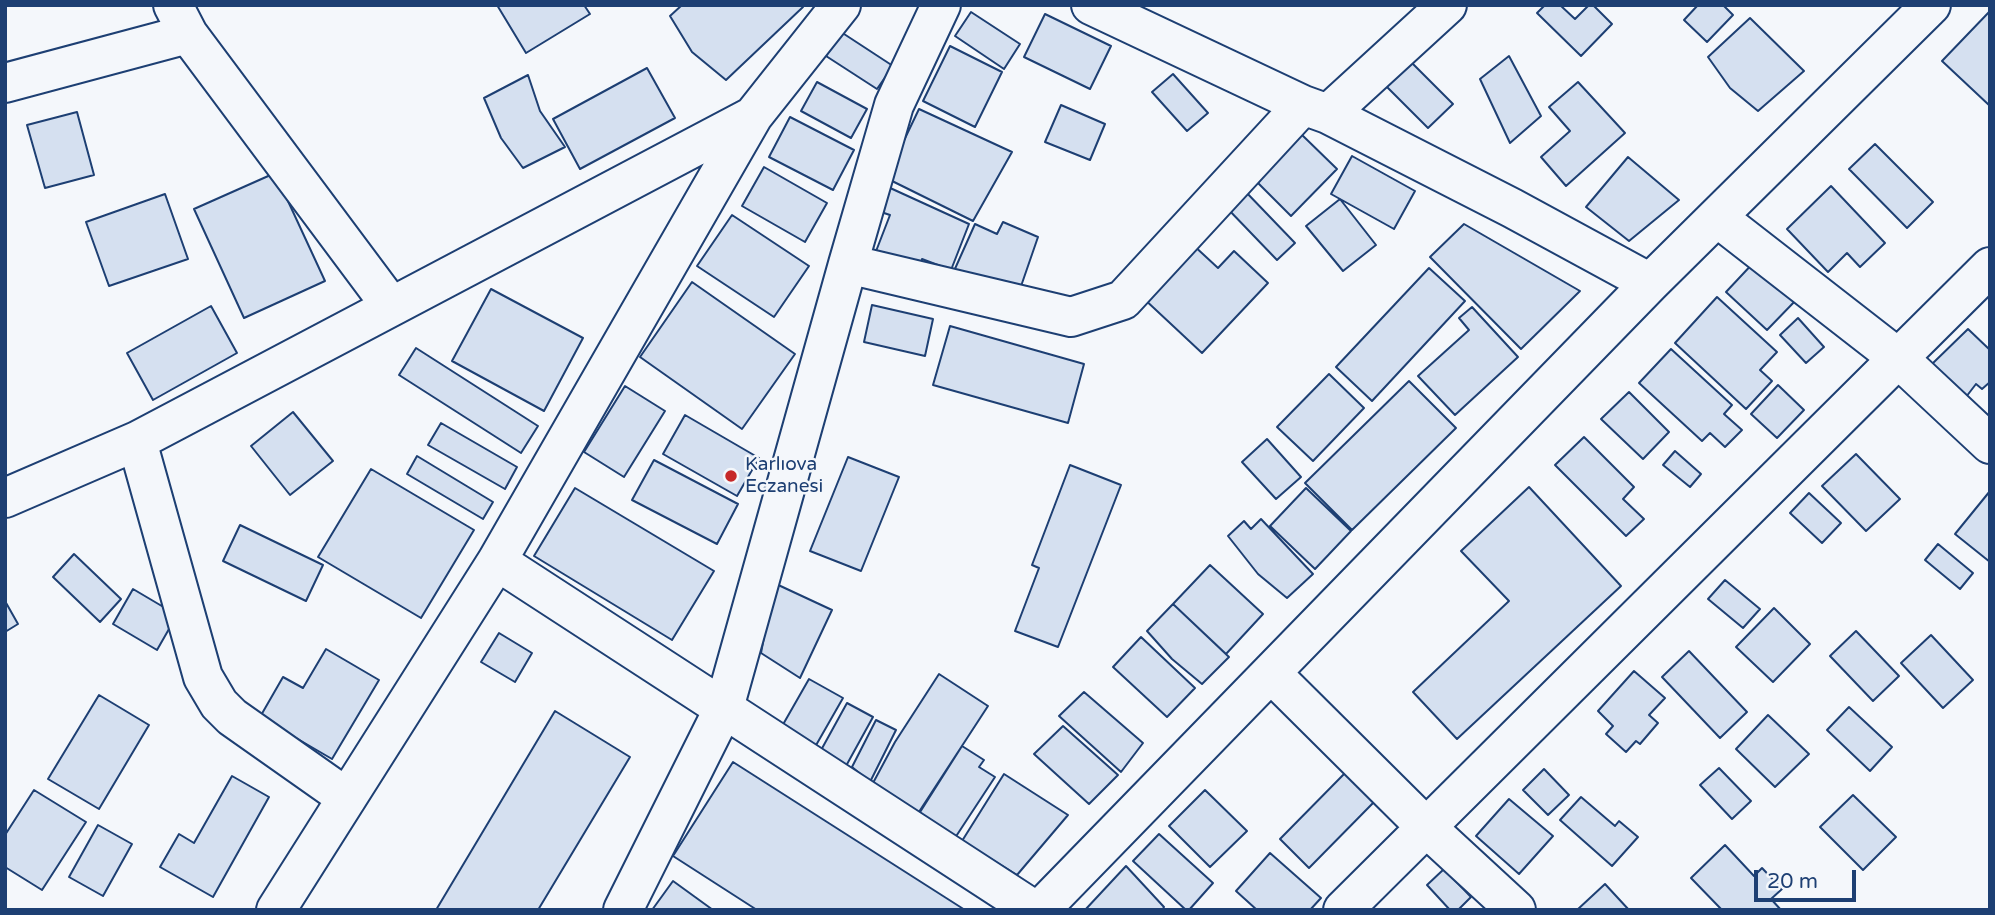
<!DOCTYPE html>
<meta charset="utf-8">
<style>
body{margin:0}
#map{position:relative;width:1995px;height:915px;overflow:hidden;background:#f4f7fb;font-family:"Varela Round",sans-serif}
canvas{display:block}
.frame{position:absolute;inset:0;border:7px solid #1d3f73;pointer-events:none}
.scale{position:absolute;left:1754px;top:870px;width:102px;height:32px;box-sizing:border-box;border:4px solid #1d3f73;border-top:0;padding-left:9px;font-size:21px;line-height:24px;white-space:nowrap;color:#1d3f73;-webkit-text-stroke:5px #f4f7fb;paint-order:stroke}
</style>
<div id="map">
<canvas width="1995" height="915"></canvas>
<div class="frame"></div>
<div class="scale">20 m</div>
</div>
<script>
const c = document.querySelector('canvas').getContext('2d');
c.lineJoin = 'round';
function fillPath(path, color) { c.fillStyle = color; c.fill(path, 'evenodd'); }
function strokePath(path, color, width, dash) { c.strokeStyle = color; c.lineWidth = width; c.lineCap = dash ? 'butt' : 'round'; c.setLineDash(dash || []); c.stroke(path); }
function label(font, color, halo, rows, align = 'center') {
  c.font = font + ' "Varela Round",sans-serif'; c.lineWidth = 5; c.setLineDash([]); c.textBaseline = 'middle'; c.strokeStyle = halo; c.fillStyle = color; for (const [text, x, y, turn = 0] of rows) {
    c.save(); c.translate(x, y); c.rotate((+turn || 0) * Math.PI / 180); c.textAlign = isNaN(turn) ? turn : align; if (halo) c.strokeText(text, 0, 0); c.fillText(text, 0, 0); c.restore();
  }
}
const building = new Path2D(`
 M497,5H584L590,14L526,53Z
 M682,5H802L803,7L726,80L692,52L670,16Z
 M1545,5H1560L1575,19L1589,5H1593L1612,24L1581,56L1537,13Z
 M1698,5H1723L1733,15L1707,42L1684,20Z
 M1990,11V106L1942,61Z
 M971,12L1020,44L1004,69L955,36Z
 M1045,14L1111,46L1090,89L1024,57Z
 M1750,18L1804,71L1758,111L1730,88L1708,57Z
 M841,32L893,66L877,89L826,56Z
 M950,46L1002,72L975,127L923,101Z
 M1509,56L1541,116L1510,143L1480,79Z
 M1411,62L1453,104L1428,128L1386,86Z
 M647,68L675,118L580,169L553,119Z
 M1173,74L1208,113L1187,131L1152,92Z
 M528,75L540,111L565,147L523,168L501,138L484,98Z
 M817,82L867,109L851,138L801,111Z
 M1578,82L1625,133L1566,186L1541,157L1570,131L1549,107Z
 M1061,105L1105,124L1090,160L1045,142Z
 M919,109L1012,152L973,221L886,178Z
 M77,112L94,175L45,188L27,125Z
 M790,117L854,150L833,190L769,157Z
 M1300,133L1337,169L1291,216L1255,180Z
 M1875,144L1933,202L1907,228L1849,169Z
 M1352,156L1415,191L1394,229L1331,194Z
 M1628,157L1679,200L1629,241L1586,207Z
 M764,167L827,203L805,242L742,206Z
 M275,173L325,281L244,318L194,209Z
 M1831,186L1885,243L1860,267L1847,253L1828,272L1787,229Z
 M888,187L969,224L951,270L922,259L919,272L873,259L890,215L881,212Z
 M1244,190L1295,243L1277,260L1226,207Z
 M165,194L188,259L109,286L86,222Z
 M1340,199L1376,245L1343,271L1306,226Z
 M732,215L809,266L774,317L697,266Z
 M1003,222L1038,237L1019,292L954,271L975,224L997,234Z
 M1464,224L1580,291L1521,349L1430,257Z
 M1191,243L1218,268L1234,251L1268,283L1202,353L1141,296Z
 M1756,260L1797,299L1767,330L1726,292Z
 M1429,268L1465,301L1372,401L1336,367Z
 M692,282L795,354L742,429L640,357Z
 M491,289L583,338L544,411L452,361Z
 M1717,297L1777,352L1760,370L1772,381L1746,409L1675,343Z
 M872,305L933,319L925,356L864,342Z
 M211,306L237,353L153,400L127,353Z
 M1472,307L1518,357L1455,415L1418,376L1469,330L1459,318Z
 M1798,318L1824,347L1806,363L1780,335Z
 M950,326L1084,364L1068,423L933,385Z
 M1968,329L1990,350V382L1982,389L1976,384L1966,397L1932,364Z
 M416,348L538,426L521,453L399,375Z
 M1671,349L1732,405L1724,414L1742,430L1725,447L1710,433L1702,441L1639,383Z
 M1329,374L1364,408L1313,461L1277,427Z
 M1409,381L1456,428L1352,530L1305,483Z
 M1778,385L1804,410L1777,438L1751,414Z
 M625,386L665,411L624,477L584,452Z
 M1629,392L1669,432L1643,459L1601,419Z
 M293,412L333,461L290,495L251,446Z
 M685,415L759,458L737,496L663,454Z
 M441,423L517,467L505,489L428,445Z
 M1584,437L1634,487L1623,499L1644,519L1626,536L1555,465Z
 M1267,439L1301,477L1276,499L1242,462Z
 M1675,451L1701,474L1690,487L1663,465Z
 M1856,454L1900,499L1866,531L1822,486Z
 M417,456L493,502L483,519L407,474Z
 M848,457L899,477L861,571L810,551Z
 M654,460L738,504L717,544L632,500Z
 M1070,465L1121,485L1058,647L1015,631L1039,568L1032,565Z
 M371,469L474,530L421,618L318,557Z
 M1529,487L1621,586L1457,739L1413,692L1509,601L1461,551Z
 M575,488L714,571L672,640L534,556Z
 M1306,488L1351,531L1315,569L1270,526Z
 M1990,491V562L1955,534Z
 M1809,493L1841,523L1822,543L1790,513Z
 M1261,519L1313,574L1287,598L1258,574L1228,536L1244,521L1251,529Z
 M240,525L323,565L306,601L223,561Z
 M1938,544L1973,573L1960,589L1925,560Z
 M74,554L121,599L100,622L53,577Z
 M1210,565L1263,614L1226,654L1173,604Z
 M1725,580L1760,609L1743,628L1708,599Z
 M774,583L832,610L800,678L761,653Z
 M133,589L177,615L157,650L113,624Z
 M5,601L18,624L5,632Z
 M1173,604L1229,657L1202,684L1172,659L1147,631Z
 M1774,608L1810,644L1773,682L1736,647Z
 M1856,631L1899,676L1873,701L1830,656Z
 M499,633L532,653L515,682L481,662Z
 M1931,635L1973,680L1943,708L1901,663Z
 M1141,637L1195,688L1167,717L1113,667Z
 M326,649L379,680L332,759L260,717L283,677L303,688Z
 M1689,651L1747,712L1720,738L1662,677Z
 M1634,671L1665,698L1649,715L1658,723L1640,744L1636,741L1626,752L1606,734L1613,726L1598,711Z
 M939,674L988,706L915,818L873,783L895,742Z
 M809,679L843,698L815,747L781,728Z
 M1084,692L1143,743L1121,772L1059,716Z
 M99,695L149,725L99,809L48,779Z
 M847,703L873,717L846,766L820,752Z
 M1849,707L1892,747L1870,771L1827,730Z
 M555,711L630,757L538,910H436Z
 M1768,715L1809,754L1775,787L1736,749Z
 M876,720L896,730L870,782L852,767Z
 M1063,726L1118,775L1089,804L1034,754Z
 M962,746L984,760L979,767L995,777L951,844L915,820Z
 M733,762L965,910H757L673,856Z
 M1719,768L1751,801L1732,819L1700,785Z
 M1544,769L1569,795L1548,815L1523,790Z
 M1346,772L1375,801L1309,868L1280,839Z
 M1004,774L1068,815L1017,875L962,841Z
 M232,776L269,797L213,897L160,867L179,834L194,843Z
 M34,790L86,822L42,890L5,867V835Z
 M1205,790L1247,831L1210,867L1169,826Z
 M1853,795L1896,837L1863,870L1820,827Z
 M1581,797L1615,826L1619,821L1638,837L1612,866L1560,820Z
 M1509,799L1553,836L1519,874L1476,836Z
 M98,825L132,844L103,896L69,877Z
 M1159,834L1213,883L1189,910H1186L1133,861Z
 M1725,845L1754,876L1762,868L1782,889L1771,899L1781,910H1722L1691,878Z
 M1270,853L1321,898L1310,910H1257L1236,891Z
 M1126,866L1164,907L1162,910H1085Z
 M1444,869L1471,897L1458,910H1450L1427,885Z
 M673,881L713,910H652Z
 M1605,884L1629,910H1577Z`);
fillPath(building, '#d5e0f0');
strokePath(building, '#1d3f73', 2);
const minor = new Path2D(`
 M173,5L188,34L391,306
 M1091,5L1303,105L1328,114L1512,208L1650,283
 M5,83L188,34
 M1328,114L1447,5
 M1718,218L1898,358L1990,444
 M848,264L1071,317L1123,300L1303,105
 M137,441L203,677L219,704L232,717L347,798
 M5,498L137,441L753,116
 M497,561L1034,910
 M1271,673L1426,827L1516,910
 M276,910L497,561L753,116L841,5
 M623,910L724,708L848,264L894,105L941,5
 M1040,910L1650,283L1931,5
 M1343,910L1990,267`);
strokePath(minor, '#1d3f73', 42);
strokePath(minor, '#f4f7fb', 38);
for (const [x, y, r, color] of [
 [731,476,7,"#c62828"]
]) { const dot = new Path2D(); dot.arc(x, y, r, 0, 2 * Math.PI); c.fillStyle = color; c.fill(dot); strokePath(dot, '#f4f7fb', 2.5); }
label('19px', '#1d3f73', '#f4f7fb', [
 ["Karlıova",745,465],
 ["Eczanesi",745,487]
], 'left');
</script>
